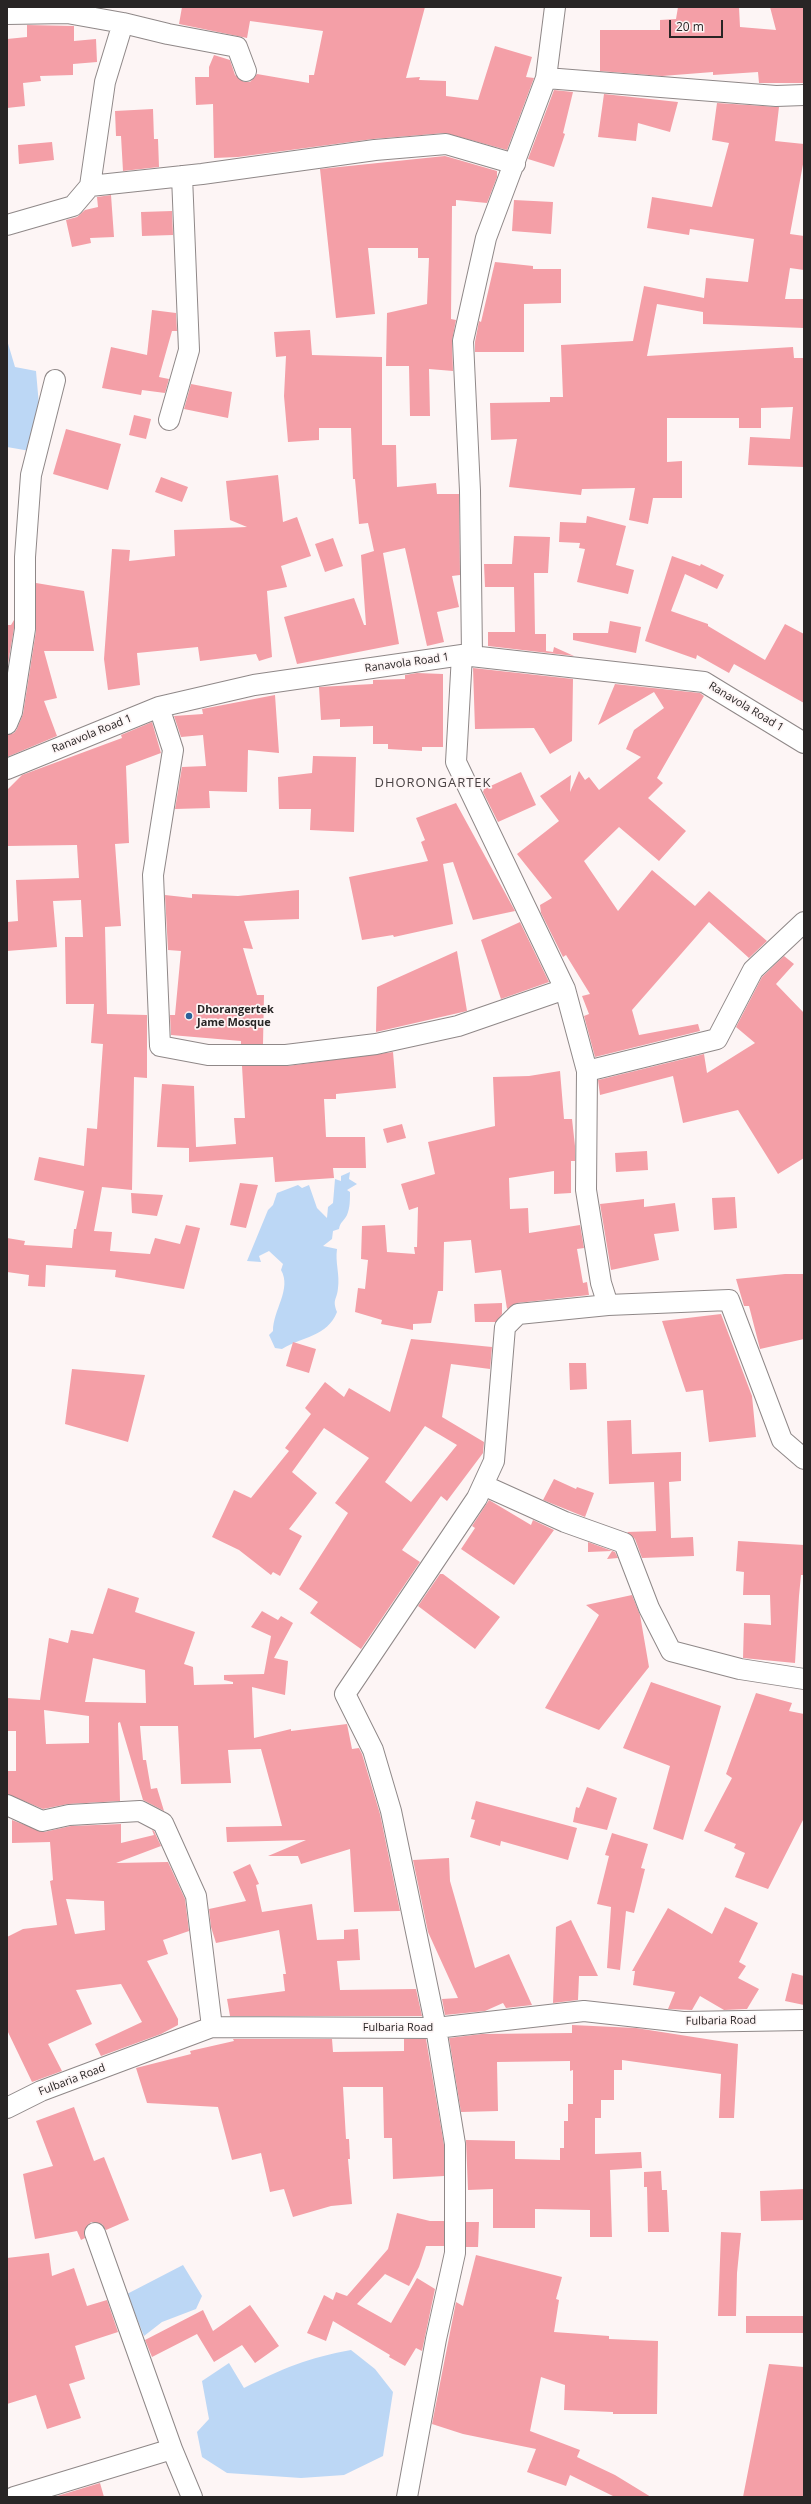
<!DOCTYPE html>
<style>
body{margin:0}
#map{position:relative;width:811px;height:2504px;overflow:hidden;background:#fdf5f5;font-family:"Open Sans",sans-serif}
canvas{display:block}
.frame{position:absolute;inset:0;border:8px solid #282525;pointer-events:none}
.scale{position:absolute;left:669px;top:20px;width:54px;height:18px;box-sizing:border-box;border:2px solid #282525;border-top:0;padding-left:5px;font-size:12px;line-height:14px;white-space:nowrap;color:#282525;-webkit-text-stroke:3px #fdf5f5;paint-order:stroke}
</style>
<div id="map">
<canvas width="811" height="2504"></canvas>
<div class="frame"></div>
<div class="scale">20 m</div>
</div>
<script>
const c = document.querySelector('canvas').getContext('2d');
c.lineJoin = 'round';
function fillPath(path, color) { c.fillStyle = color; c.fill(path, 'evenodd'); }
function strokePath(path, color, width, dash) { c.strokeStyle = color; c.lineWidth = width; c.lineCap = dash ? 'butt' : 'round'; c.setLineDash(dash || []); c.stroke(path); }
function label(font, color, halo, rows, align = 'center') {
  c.font = font + ' "Open Sans",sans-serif'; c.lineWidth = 3.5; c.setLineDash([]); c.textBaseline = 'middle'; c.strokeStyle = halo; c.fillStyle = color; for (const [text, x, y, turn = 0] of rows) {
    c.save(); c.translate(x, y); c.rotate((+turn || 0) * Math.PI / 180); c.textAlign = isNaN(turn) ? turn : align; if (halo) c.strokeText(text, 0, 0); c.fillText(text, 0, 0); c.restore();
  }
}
fillPath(new Path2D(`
 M7,340L15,367L36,371L40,417L30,451L7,447Z
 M350,1172L349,1179L357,1184L347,1190L350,1192C350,1200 350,1208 347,1215C344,1221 340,1222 339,1229L333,1231L332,1239L323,1246L337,1249C335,1262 340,1275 338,1288C337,1300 332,1299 337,1312C327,1337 303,1336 282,1349L275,1348L269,1335L273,1331C273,1310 292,1289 281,1270L283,1264L269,1251L259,1256L261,1262L247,1261L268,1210L273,1205L277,1193L298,1185L302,1188L309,1185L317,1208L327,1218L328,1207L333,1203L335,1179L341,1181V1176Z
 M183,2265L202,2296L196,2309L162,2322L144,2336L127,2294Z
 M351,2350L375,2369L393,2392L383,2456L344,2475L301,2478L227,2473L202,2457L197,2432L209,2419L202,2381L229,2363L244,2388C283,2368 308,2358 351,2350Z`), '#bcd7f5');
fillPath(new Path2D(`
 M182,7H425L406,78L420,77L419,80L446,81V96L478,100L495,46L532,57L526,77L534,78L507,150L445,133L373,139L238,157L214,158L213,104L196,105L195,77H209V67L214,55L230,60L235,75L244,82H250L257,74L309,83V75H314L323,31L250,21L247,38L179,24Z
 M678,7H739L740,27L776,30L770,7H804V83H759L758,72L713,75V72L662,76L600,71V30H660V20L676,19Z
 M27,25L74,26V41L96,39L97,62L73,64V75L40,76L41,81L23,83L25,106L7,108V39L27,37Z
 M554,90L573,92L563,133L565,134L554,167L528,159Z
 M604,94L678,102L670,132L638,123L636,141L598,137Z
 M717,103L779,107L775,141L804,144V159L790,234L804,236V270L790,268L785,299H804V328L703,324V312L657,304L647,356L793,347L794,358H804V467L748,465L750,437L790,439L793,407L761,408V428H739V418H667V462L682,461V498H653L648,524L629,520L635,488L582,489L581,495L509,487L517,439L491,440L490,403L550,402V397H563L561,345L633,341L644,286L704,298L706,278L748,282L754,239L690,229L689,235L647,228L652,197L712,207L729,143L712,140Z
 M153,109L154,139H158L159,167L123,171L121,136H116L115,111Z
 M52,142L54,160L19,164L18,145Z
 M445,156L497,171V177L487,203L456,200V206H452L451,319L456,320L452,341L453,371L429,369L430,416H410L409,366H386L387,313L427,304L429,258H418V248H368L375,314L336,318L320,169Z
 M111,195L114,237L90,238L91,243L72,247L66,220L77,217L85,210L98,207L97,197Z
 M514,200L553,202L551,234L512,231Z
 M172,211L173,235L142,236L141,212Z
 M495,262L533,266V269H561V303L524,304V352H475V342L479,321L481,322Z
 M152,310L176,313L177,331H172L159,377L169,379L165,393L142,390L141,395L102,388L111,347L147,355Z
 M310,330L312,355L382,357V445H396L397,487L436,483L437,494H459L460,575L452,576L459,607L437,612L444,642L427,646L405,548L383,553L399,644L297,664L284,617L354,598L364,625H366L361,555L374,551L368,523L359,524L355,479H353L351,428H319V440L288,442L284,396L286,356L276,357L274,332Z
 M191,384L232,392L228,418L184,409Z
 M134,415L151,419L146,439L129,435Z
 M66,429L121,444L108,490L53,474Z
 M278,475L283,522L297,517L311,556L281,566L287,587L267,591L272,657L259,661L256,654L200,661L198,647L137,653L140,685L108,690L104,659L112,549L130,550L129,561L175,556L174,530L247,527L230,520L226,481Z
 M161,477L188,487L182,502L155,492Z
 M587,516L626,526L616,565L634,570L628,594L577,582L585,549L579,548L580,543L559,542L560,522L586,523Z
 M514,536L550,537L548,573H534L535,634H546V651L553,652L554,647L574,656L488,646V632H515L514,587H485L484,564H512Z
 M333,538L343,566L325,572L315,544Z
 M672,556L700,566L701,564L724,575L717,589L685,574L671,611L708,624V626L765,660L785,624L804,634V703L734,664L729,673L697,655L696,659L645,641Z
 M36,583L84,591L94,651H44L57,698L44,701L57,736L7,757V735L14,733L17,729L23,714L36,631Z
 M14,620V628L7,670V625H11Z
 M610,621L641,627L636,653L573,640V633H608Z
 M473,668L573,679L572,741L550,754L534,728L475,729Z
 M417,673L443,674V747H422V751L388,749V744H373V726L340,727V719L321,720L319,687L373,684V680L405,679V675Z
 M615,684L700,693L704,696L657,778L663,783L648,798L686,831L659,861L619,827L584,861L618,911L652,870L695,906L709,891L767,941L749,958L709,922L632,1010L639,1035L698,1024L700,1031L595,1057L584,1016L589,1014L582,996L590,994L566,955L563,957L541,913L540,905L552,898L517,854L559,821L540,796L571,775L570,792L579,771L585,780L589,777L599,790L641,757L626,749L634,730L664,708L654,692L598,725Z
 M275,695L279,753L248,750L247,792L209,791L210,808L175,809L182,767L206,766L203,735L181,737L174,716L203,714L202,709Z
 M152,722L161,753L126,766L129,843L115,844L121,926L105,927L107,1014L147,1015V1078L134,1077L132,1190L102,1187L94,1231L112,1232L110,1251L150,1254L155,1238L180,1244L186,1225L200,1228L184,1289L115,1277L116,1270L46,1265L45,1287L28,1286L29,1275L7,1272V1238L25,1241L24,1245L72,1248L74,1229H76L84,1191L34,1180L39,1157L84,1166L87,1128L97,1129L103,1044L91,1043L94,1004H66L65,937H83L81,900L53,901L57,947L7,951V922L18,921L16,880L79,878L77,845L7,846V790L22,775L122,738L121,735Z
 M313,756L356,757L354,832L310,830L311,809H279L278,777L312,773Z
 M521,772L536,805L498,822L483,792L484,789Z
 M456,803L515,911L473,920L453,862L443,864L453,924L394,937L393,935L362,940L349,877L428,861L421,842L425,840L416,818Z
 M299,890V919L244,921L253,949L243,948L257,995H264L263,1044H241V1041L171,1035L170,1015H175L181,951L168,950L165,895L192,898V894L238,896Z
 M520,922L549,982L501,999L481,940Z
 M457,951L467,1011L376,1032L377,987Z
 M784,956L794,964L776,984L804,1013V1158L778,1174L738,1110L683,1123L673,1076L600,1095L598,1080L704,1054L707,1073L755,1043L736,1027L762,977Z
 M393,1052L396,1088L336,1094V1099H324L326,1137H365L366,1168H333L334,1178L275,1182L273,1157L189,1162V1148L157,1147L162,1084L194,1086L196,1147L236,1144L234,1118H245L242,1066H287Z
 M560,1071L564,1119H572L575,1146V1161H571V1193L554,1194V1171L509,1178L510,1209L528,1208L529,1233L580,1225L584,1248L577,1249L583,1283L587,1282L589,1295L517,1303L507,1309L501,1270L475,1273L471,1240L444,1242L443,1291H438L431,1323L413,1324V1330L381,1324L382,1320L355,1312L358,1288L365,1289L368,1260L361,1259L362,1226L385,1225L387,1252L415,1254L414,1247H417L418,1207L409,1210L401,1184L435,1174L428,1142L495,1126L493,1077L529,1076Z
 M402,1124L406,1138L387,1143L383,1129Z
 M647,1151L648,1170L616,1172L615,1153Z
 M240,1183L258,1185L246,1228L230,1225Z
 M131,1193L163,1195L157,1216L132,1213Z
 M735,1197L737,1228L714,1230L712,1198Z
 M644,1199V1207L675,1203L679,1231L654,1234L659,1260L611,1270L600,1204Z
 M785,1274H804V1339L760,1349L749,1306H744L736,1279Z
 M502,1303V1314L496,1322H475L474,1304Z
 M721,1314L752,1396L756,1437L709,1442L703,1390L686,1392L662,1321Z
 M411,1339L492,1347L490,1369L451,1364L442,1417L484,1442L483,1453L447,1501L441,1496L402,1550L420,1562L361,1649L310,1613L318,1602L299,1589L348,1513L335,1503L369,1458L324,1428L292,1472L317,1493L289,1529L302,1536L280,1576L273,1572L271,1575L239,1550L212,1537L234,1490L251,1498L289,1451L285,1448L311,1414L305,1408L325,1382L344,1397L349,1388L390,1412ZM425,1426L457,1445L411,1502L385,1482Z
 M293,1342L316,1349L309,1373L286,1366Z
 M569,1363H586L587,1389L570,1390Z
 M72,1369L145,1375L128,1442L65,1424Z
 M631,1420L632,1454L681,1452V1481L669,1482L671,1538L693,1537L694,1556L642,1558L635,1539L627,1532L656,1531L654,1482L609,1484L607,1421Z
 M554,1479L576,1489L577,1487L594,1493L585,1517L543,1500Z
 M489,1500L531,1525L533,1520L554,1530L514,1585L461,1549L475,1528L472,1526Z
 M738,1541L804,1545V1575H801L799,1596L795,1663L743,1658L744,1623L771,1625L770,1595H743L744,1572L736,1571Z
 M588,1542L615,1552L618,1558L607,1559L612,1551L588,1552Z
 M440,1574H443L500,1617L475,1649L418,1606Z
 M108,1588L139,1598L135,1612L195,1632L184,1664L193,1667L194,1685L233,1684V1682L224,1680V1675L264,1674L271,1636L251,1627L262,1611L278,1620L281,1616L293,1623L274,1658L288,1661L285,1695L252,1687L254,1738L291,1729V1731L347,1724L352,1749L359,1748L362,1754L380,1814L400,1911L354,1912L350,1849L301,1864L298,1856H268L306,1840L227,1842L226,1827L282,1826L261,1749L228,1750L231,1783L181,1784L178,1726H140L143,1760H146L151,1789L157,1788L164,1811L143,1800L120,1722L118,1723L120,1801L68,1804L43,1809L7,1794V1771H16V1731H7V1698L40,1700L49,1638L68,1643L71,1630L93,1634ZM93,1658L145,1670L146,1703L85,1702ZM44,1710L89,1716V1743L46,1744Z
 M632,1595L640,1615L649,1667L599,1730L545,1708L599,1615L586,1605Z
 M651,1682L721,1706L683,1840L653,1829L670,1766L623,1748Z
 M756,1693L792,1703L789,1711L804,1714V1818L768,1889L735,1877L745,1853L734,1848L736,1844L704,1831L732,1778L726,1774Z
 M587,1787L617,1798L607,1830L573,1822L576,1807L579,1808Z
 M476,1801L577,1828L568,1860L501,1841L500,1846L470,1837L475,1820L471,1819Z
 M12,1820L44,1832L71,1826L121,1824V1843L154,1835L152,1830L154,1831L161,1846L116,1863L168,1862L185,1899L189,1931L163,1940L168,1954L147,1961L178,2019V2025L161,2034L101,2056L95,2044L142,2022L121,1984L76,1990L92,2024L48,2044L62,2071L32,2082L7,2030V1937L23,1929L57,1925L50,1881L53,1880L50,1842L12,1843ZM66,1899L104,1901L105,1930L75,1934Z
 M612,1833L648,1844L641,1868L645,1869L634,1913L626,1911L620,1970L607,1968L611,1907L597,1904L609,1856L605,1855Z
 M449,1858L450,1881L475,1968L509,1954L532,2005L506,2008L503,2003L485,2011L445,2015L442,1999L458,1998L428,1932L413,1860Z
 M250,1864L259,1884L256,1885L262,1912L312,1904L317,1940L344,1939V1930L358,1929L360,1960L337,1961L340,1990L416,1989L422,2016H230L227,1999L285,1991L283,1974H286L279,1930L216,1943L211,1927L209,1909L246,1901L233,1872Z
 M725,1907L758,1923L739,1962L746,1966L738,1978L759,1989L747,2009L724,2010L700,1996L692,2010L668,2009L675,1992L633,1985L635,1971H632L668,1908L712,1934Z
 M571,1920L598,1976H579L578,2000L553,2003L556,1927Z
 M792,1973L804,1976V2005L785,2001Z
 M572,2025L636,2028L738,2044L734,2118H719L721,2074L622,2060V2070H614V2100H601V2118H595V2154L641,2152L642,2168L610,2170L612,2237H590V2210L535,2209V2228H493V2189L468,2190L466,2140L515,2141V2159L560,2160V2148H564V2121H568V2104H573V2070L570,2071V2061L497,2062L498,2111L461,2112L449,2038L482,2034L572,2033Z
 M233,2039H332L333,2052L404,2051V2039H426L444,2145V2176L393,2179L392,2138H384L383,2087H343L346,2139H349L350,2159H348L352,2204L331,2206L293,2217L284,2189L270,2192L261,2153L232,2160L218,2107L147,2103L136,2068L191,2054L190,2051L234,2041Z
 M74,2107L94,2161L104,2157L129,2220L106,2230L102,2224L91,2222L84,2231L85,2238L81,2240L77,2231L35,2239L23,2174L53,2166L36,2121Z
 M661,2171L662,2190H667L669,2232H648L647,2187H644V2172Z
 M804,2189V2220L761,2221L760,2191Z
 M397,2213L430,2221H444V2246H426L419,2267L409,2286L385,2274L357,2304L391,2323L417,2278L435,2289L422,2351L416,2348L405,2366L389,2357L390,2355L333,2321L326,2341L307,2333L324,2295L333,2300L336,2292L347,2296L388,2249Z
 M466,2222H479L478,2247H466Z
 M721,2232L741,2233L737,2273L736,2316H718Z
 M49,2253L52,2276L74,2268L87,2306L107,2300L118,2332L75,2346L85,2379L69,2384L81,2418L47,2429L36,2395L7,2404V2258Z
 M476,2255L562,2277L556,2299L559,2300L554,2332L609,2336V2339L658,2341L657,2414H613V2412L564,2410L565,2385L541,2377L530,2431L580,2450L577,2457L615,2475L651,2497H615L570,2475L566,2486L527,2472L536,2449L463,2434L432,2424L456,2302L463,2306Z
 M250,2305L279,2346L255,2363L242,2345L214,2362L197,2334L152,2357L145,2340L203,2310L213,2331Z
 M746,2316H804V2333H746Z
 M769,2364L804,2367V2497H743Z
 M100,2483L104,2497H54Z`), '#f49fa7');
const minor = new Path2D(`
 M7,14L67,13L123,23L105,82L90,186
 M123,23L168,34L237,47L246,71
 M546,78L776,96L804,95
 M7,225L73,206L90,186L202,174L375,150L446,144L515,164
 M169,420L189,350L182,176
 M462,655L456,762L565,989L587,1071L586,1190L601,1283L608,1305L729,1300L782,1440L804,1459
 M472,656L470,491L463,341L486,238L546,78L555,7
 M159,707L173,750L153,875L160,1046L208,1055H286L376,1044L458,1026L565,989
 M7,724L12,712L25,629V557L31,475L55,380
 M7,769L159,707L254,685L462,655L704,682L804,743
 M587,1071L717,1039L753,970L804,922
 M483,1485L565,1522L624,1543L649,1608L671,1651L740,1669L804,1679
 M7,1805L42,1821L69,1815L140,1811L163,1823L196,1896L212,2027
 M7,2108L41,2091L212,2027L436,2028L584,2011L683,2022L804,2020
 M95,2233L172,2449
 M14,2497L172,2449L192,2497
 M407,2497L436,2339L455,2253V2144L436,2028L391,1811L373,1750L345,1694L477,1498L494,1461L505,1327L518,1314L608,1305`);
strokePath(minor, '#8f8888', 22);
strokePath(minor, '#fff', 20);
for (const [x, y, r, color] of [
 [189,1016,4,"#2a6199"]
]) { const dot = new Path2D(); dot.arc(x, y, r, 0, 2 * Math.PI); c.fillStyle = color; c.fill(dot); strokePath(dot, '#fdf5f5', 1.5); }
label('11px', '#282525', '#fdf5f5', [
 ["Ranavola Road 1",407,663,-8],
 ["Ranavola Road 1",746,707,31],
 ["Ranavola Road 1",92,734,-22],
 ["Fulbaria Road",721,2021,-1],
 ["Fulbaria Road",398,2028],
 ["Fulbaria Road",72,2080,-21]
]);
label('bold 11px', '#282525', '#fdf5f5', [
 ["Dhorangertek",197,1010],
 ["Jame Mosque",197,1023]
], 'left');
c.letterSpacing = '1px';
label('13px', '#4a4344', '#fdf5f5', [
 ["DHORONGARTEK",433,783]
]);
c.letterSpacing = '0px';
</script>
